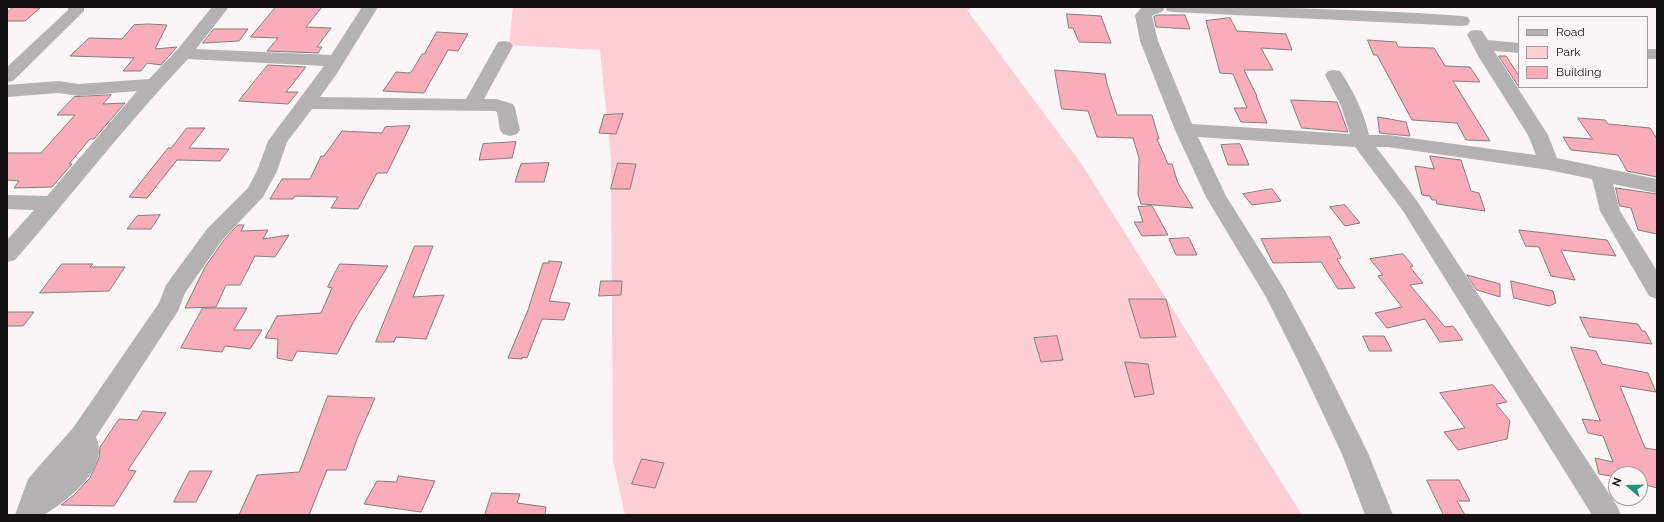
<!DOCTYPE html>
<style>
body{margin:0}
#map{position:relative;width:1664px;height:522px;overflow:hidden;background:#fbf5f6;font-family:Raleway,sans-serif}
canvas{display:block}
.frame{position:absolute;inset:0;border:8px solid #141213;pointer-events:none}
.legend{position:absolute;left:1518px;top:16px;width:130px;height:72px;box-sizing:border-box;background:#fbf5f6;border:1px solid #9f9a9b;margin:0;padding:5px 7px;list-style:none;font-size:12px;color:#141213}
.legend li{display:flex;align-items:center;gap:8px;height:20px}
.legend b{width:20px;border:1px solid #9f9a9b}
.north{position:absolute;left:1608px;top:466px;width:40px;height:40px;box-sizing:border-box;background:#fbf5f6;border:1px solid #9f9a9b;border-radius:50%;rotate:290deg;font-size:11px;font-weight:700;line-height:16px;text-align:center;color:#141213}
.north::after{content:'';display:block;margin:auto;width:14px;height:18px;background:#1f9376;clip-path:polygon(50% 0,100% 100%,50% 72%,0 100%)}
</style>
<div id="map">
<canvas width="1664" height="522"></canvas>
<div class="frame"></div>
<ul class="legend">
<li><b style="height:5px;background:#b3b1b1"></b>Road</li>
<li><b style="height:11px;background:#fccfd6"></b>Park</li>
<li><b style="height:11px;background:#f9adbb"></b>Building</li>
</ul>
<div class="north">N</div>
</div>
<script>
const c = document.querySelector('canvas').getContext('2d');
c.lineJoin = 'round';
function fillPath(path, color) { c.fillStyle = color; c.fill(path, 'evenodd'); }
function strokePath(path, color, width, dash) { c.strokeStyle = color; c.lineWidth = width; c.lineCap = dash ? 'butt' : 'round'; c.setLineDash(dash || []); c.stroke(path); }
fillPath(new Path2D(`
 M513,7H973L967,10L1081,163L1302,515H625L613,461L611,158L600,50L509,45Z`), '#fccfd6');
const building = new Path2D(`
 M13,7L40,8L25,21H7V13Z
 M276,7H322L306,27L331,28L317,47H322L318,53L267,51L278,38L251,37Z
 M1067,14L1101,16L1111,43L1079,42L1073,28H1069Z
 M1158,15H1185L1190,29L1156,27L1154,17Z
 M1230,18L1237,31L1286,34L1292,50L1261,48L1273,70H1244L1257,96H1256L1267,123L1241,122L1234,108H1247L1233,74L1220,73L1206,21Z
 M148,24L167,25L155,49L177,47L161,65L147,63L141,71H123L134,58L70,56L89,38L122,39L134,25Z
 M214,29H248L239,41L203,43Z
 M437,32L468,34L458,51L448,50L424,93L383,91L396,72L409,73L412,71L422,54H424Z
 M1368,40L1396,42L1398,47L1434,48L1445,66L1470,67L1480,82L1453,81L1490,141L1466,140L1457,123L1412,120L1377,55H1374Z
 M1499,56H1506L1519,76V87Z
 M268,65L306,67L286,92H298L288,104L239,101Z
 M1055,70L1105,74L1107,84L1117,115H1152L1159,139H1157L1168,164H1172L1178,183L1193,208L1141,204L1138,194L1139,158L1133,138L1097,137L1088,111L1062,109Z
 M111,95L103,104L125,103L94,139H90L69,164H72L52,187L14,188L19,181L7,180V153H41L75,115H57L74,97Z
 M1291,100L1337,102L1348,132L1302,128Z
 M623,114L616,134L599,133L604,115Z
 M1378,117L1406,122L1410,136L1380,133Z
 M1578,118L1605,120L1608,124L1650,128L1657,139V177L1627,171L1618,155L1571,150L1563,137L1592,139Z
 M410,126L387,173H377L358,209L331,208L338,197L295,196L293,199H270L282,179H310L321,156H324L342,131L382,133L385,127Z
 M187,128H205L189,148L229,149L220,161L177,160L147,198L129,197L168,148H171Z
 M516,142L512,158L479,160L483,144Z
 M1240,144L1249,165H1228L1221,145Z
 M1430,156L1461,160L1471,191L1479,193L1485,211L1437,204L1436,200H1432L1430,196L1422,195L1415,166L1434,169Z
 M549,163L544,182H515L521,164Z
 M618,163L636,164L630,189H611Z
 M1616,188L1657,194V234L1638,230L1631,208L1620,206Z
 M1272,189L1281,201L1252,205L1243,194Z
 M1345,205L1360,223L1345,226L1330,207Z
 M1152,206L1168,235L1142,236L1134,222H1143L1138,207Z
 M160,215L151,229H127L137,216Z
 M238,225H244L241,231L268,230L263,239L289,235L275,257L255,256L240,285H226L216,307L185,308L205,267L224,240Z
 M1519,230L1607,240L1616,256L1561,250L1575,280L1551,276L1539,247L1526,246Z
 M1330,237L1341,258L1337,259L1355,288L1338,289L1321,262L1273,263L1261,239Z
 M1189,238L1197,255H1176L1169,239Z
 M415,246H433L413,297L444,295L426,339L396,337L394,342H376Z
 M1403,254L1413,266L1410,267L1423,283L1410,285L1445,327L1453,326L1463,340L1440,342L1425,319L1387,328L1375,313L1402,307L1378,276L1383,275L1370,259Z
 M549,261L562,262L549,301L570,303L564,320L542,319L527,358L522,357V359L508,358L528,310L543,263H549Z
 M62,264H93L90,267H125L109,291L40,293Z
 M340,264L388,266L355,319L337,354L297,351L292,361L277,358L278,339L265,338L277,316L321,313L332,288L328,287Z
 M1467,275L1500,284V297L1477,290Z
 M601,281H622L621,295L599,296Z
 M1511,281L1553,291L1556,303L1549,306L1514,298Z
 M1129,299H1166L1176,337L1141,338Z
 M203,308H247L234,330H262L250,349L225,346L222,352L181,348Z
 M7,312H34L23,326H7Z
 M1580,317L1638,324L1642,331H1645L1652,344L1590,337Z
 M1057,336L1063,360L1041,362L1034,338Z
 M1363,336H1384L1392,351H1370Z
 M1571,347L1596,351L1602,364L1648,373L1656,392L1620,386L1645,448L1657,450V488L1642,484L1640,474H1616V477L1599,474L1595,458L1613,462L1603,436L1588,433L1582,419L1600,421Z
 M1125,362L1148,364L1154,394L1135,397Z
 M1493,385L1507,402L1496,404L1510,421L1507,439L1458,450L1444,432L1465,428L1440,393Z
 M328,396L375,398L357,439L346,470H327L309,515H239L257,475L299,472Z
 M143,411L166,413L128,470L136,471L114,506L61,505L74,495L90,478L99,458L100,447L119,419L137,420Z
 M642,459L664,463L655,488L632,484Z
 M190,471H212L196,502H174Z
 M399,476L435,481L421,512L364,504L377,481L396,482Z
 M1427,480H1459L1470,501H1457L1465,515H1444Z
 M492,493L520,494L517,503L546,507L545,515H485Z`);
fillPath(building, '#f9adbb');
strokePath(building, '#817c7d', 1);
fillPath(new Path2D(`
 M68,7H84V11L13,81L7,82V67L68,10Z
 M212,7H229L196,49L331,55L362,7H378L336,75L320,97L466,99L498,42L504,41L510,42L513,46L484,99H496L513,104L515,108L520,130L517,134L510,136L503,134L500,130L497,112L495,111L312,109L287,142L277,171L263,197L223,239L185,293L178,311L96,437C109,465 76,493 56,507C52,509 47,514 43,515C35,517 24,515 15,515L28,479L40,465L73,428L159,303L166,285L207,229L248,188L257,171L268,141L324,66L188,59C127,123 73,194 15,260L7,262V240L34,210L7,209V195L47,196L137,91L79,96L58,93L7,97V85L58,81L79,84L149,79L177,50Z
 M1142,7C1249,7 1355,8 1462,16L1468,17L1470,21L1468,25L1462,26L1173,12L1167,11L1165,7L1163,11L1152,16L1158,41L1192,124L1350,134L1341,106L1325,75L1328,71L1334,70L1340,71C1353,90 1364,112 1369,135H1388L1536,155L1528,135L1480,59L1467,35L1470,31L1476,30L1482,31L1488,40L1519,43V53L1494,51L1548,135L1557,158L1657,179V193L1613,184L1620,211L1657,271V299L1649,296L1600,211L1592,179L1549,170L1388,147H1376L1417,201L1617,506L1621,515H1592L1403,211L1355,147L1198,137L1226,196L1283,287L1321,358L1368,453L1393,515H1365L1342,454L1300,365L1266,297L1206,197L1175,130L1140,41L1135,15Z
 M1647,49H1657V59H1647Z`), '#b3b1b1');
</script>
